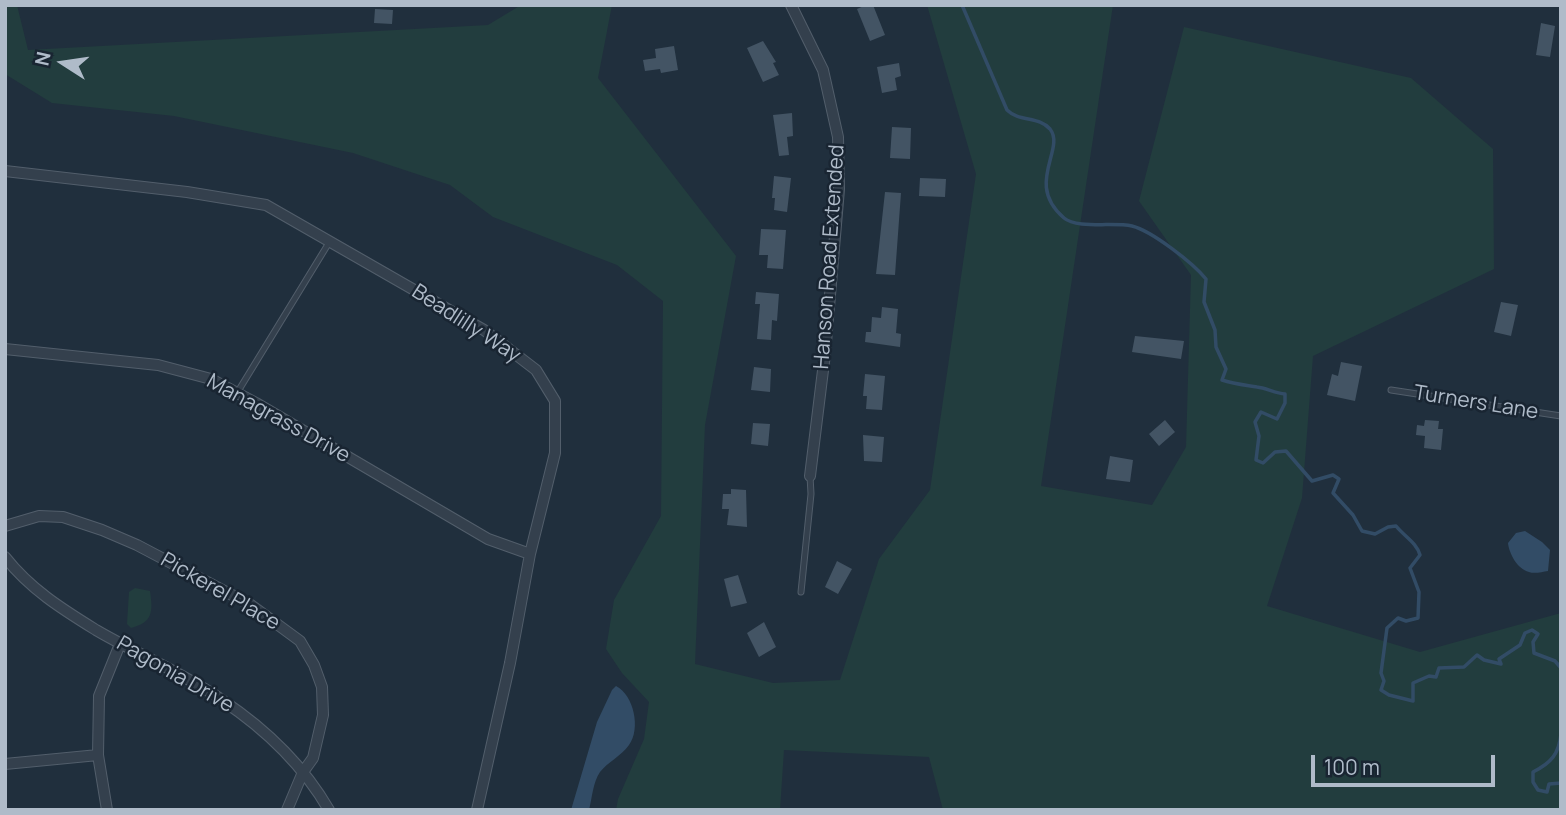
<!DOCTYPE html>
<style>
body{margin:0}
#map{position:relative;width:1566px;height:815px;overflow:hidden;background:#202f3d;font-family:Manrope,sans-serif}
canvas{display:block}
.frame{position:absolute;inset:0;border:7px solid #afbbc9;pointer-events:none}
.north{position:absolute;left:28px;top:28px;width:70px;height:70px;-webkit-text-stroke:5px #192532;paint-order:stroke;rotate:282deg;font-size:19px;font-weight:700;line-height:28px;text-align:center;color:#afbbc9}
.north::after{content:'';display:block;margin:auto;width:24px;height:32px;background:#afbbc9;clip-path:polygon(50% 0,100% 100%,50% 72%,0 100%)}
.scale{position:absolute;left:1311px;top:755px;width:184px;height:32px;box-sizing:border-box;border:4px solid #afbbc9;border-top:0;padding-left:9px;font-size:21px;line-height:24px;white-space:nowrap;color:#afbbc9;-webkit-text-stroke:5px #192532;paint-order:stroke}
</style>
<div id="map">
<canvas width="1566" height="815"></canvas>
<div class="frame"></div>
<div class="north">N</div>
<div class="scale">100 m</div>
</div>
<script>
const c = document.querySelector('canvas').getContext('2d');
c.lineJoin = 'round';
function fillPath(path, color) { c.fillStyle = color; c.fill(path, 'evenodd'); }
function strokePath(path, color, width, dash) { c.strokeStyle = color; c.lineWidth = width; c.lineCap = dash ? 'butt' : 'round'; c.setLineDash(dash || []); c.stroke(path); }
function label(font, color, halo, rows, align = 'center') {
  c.font = font + ' Manrope,sans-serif'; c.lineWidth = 5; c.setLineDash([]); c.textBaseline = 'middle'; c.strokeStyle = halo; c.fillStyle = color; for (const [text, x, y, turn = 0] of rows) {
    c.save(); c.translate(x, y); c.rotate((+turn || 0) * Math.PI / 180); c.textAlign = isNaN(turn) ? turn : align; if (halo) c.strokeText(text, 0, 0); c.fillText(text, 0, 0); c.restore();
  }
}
fillPath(new Path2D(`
 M5,5H17L28,50L488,25L521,5H612L598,78L736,256L705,425L695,664L773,683L840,680L879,559L930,490L976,174L927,5H1113L1041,486L1152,505L1186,447L1191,275L1139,201L1184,27L1411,78L1493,149L1494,269L1313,356L1302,498L1267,606L1420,652L1561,613V810H943L929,757L784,750L780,810H616L618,799L644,739L649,702L622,673L606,649L614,600L661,516L663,301L617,265L493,217L450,185L353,153L174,116L52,103L5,74Z
 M135,588L150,591C153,612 153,622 131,628L127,624L129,592Z`), '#223d3e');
fillPath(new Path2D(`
 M1525,531L1542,542L1550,550L1548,571C1542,572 1534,574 1529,572C1517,569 1509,553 1508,543L1516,533Z
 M616,686C634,695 641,729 629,745C621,756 608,762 600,772C593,782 592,798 589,810H571L597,722L612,690Z`), '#324c66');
strokePath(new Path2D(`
 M962,5L1007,110C1019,122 1039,116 1050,129C1066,149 1024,184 1064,218C1077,229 1114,222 1132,226C1152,231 1193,263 1206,279L1204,302L1215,330L1216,347L1226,369L1222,380C1234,384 1245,385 1257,387C1266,388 1275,393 1285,394V403L1277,419L1261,412L1255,422L1259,436L1256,460L1263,463L1275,452L1286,451L1312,481L1333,475L1339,479L1333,493L1353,515L1362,531L1375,534L1388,527L1396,526C1404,536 1417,543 1420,555L1410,568L1419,592L1418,618L1406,621L1398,618L1387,628L1381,673L1384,681L1381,690L1389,695L1413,701V683L1429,676L1436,677L1439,668L1464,667L1477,655L1484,660L1501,664L1499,659L1520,645L1525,633L1532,630L1538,634L1533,642L1534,653L1555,661L1561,668
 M1561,734C1559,754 1551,763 1533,772V782L1538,790L1547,792L1549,784L1561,783`), '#324c66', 3.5);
fillPath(new Path2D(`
 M866,5H873L885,35L870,41L857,9Z
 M375,9L393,10L392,24L374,23Z
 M1541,23L1555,26L1550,57L1536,55Z
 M763,41L776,62L773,63L779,75L763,82L747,48Z
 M674,46L678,70L661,73L660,69L645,71L643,60L656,58L655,49Z
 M899,63L901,76L895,78L897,90L882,93L877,67Z
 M792,113L793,136L787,137L789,155L779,156L773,115Z
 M892,127L911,128L910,159L890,158Z
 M774,176L791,178L787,212L774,210L775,198H772Z
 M920,178L946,179L945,197L919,196Z
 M885,192L901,193L895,275L876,274Z
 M761,229L786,230L783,269L767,268L768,255H759Z
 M756,292L779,294L777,321L772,320L771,340L757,339L760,304H755Z
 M1501,302L1518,305L1511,336L1494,332Z
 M882,307L898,309L896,333L901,334L900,347L865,342L866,332H871L872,317L881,318Z
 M1135,336L1184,341L1181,359L1132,352Z
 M1341,362L1362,366L1355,401L1327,395L1332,374L1338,376Z
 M754,367L771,369L770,392L751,390Z
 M865,374L885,376L882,410L866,409L867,396H863Z
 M1165,420L1175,432L1159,446L1149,434Z
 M1425,420L1439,421L1438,429H1443L1441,450L1424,448L1425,436L1416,435L1417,425L1424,426Z
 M753,423L770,424L768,446L751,444Z
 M863,435L884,437L882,462L864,461Z
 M1110,456L1133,460L1130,482L1106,479Z
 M731,489L746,490L747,527L727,525L729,509H722L723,494H731Z
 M837,561L852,569L838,594L825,587Z
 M738,575L747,603L731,607L724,579Z
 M764,622L776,647L759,657L747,633Z`), '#435464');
const service = new Path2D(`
 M1391,390L1561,416
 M237,393L330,241
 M801,592L811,494L810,476`);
const minor = new Path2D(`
 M791,5L823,70L838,137L839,189L825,354L810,476
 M5,171L187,192L266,205L484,330L536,370L555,401V453L530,554L510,663L477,810
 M5,349L158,365L211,379L256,403L488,539L530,554
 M5,526L39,516L63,517L102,530L137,545L251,605L300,641L314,665L322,687L323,715L313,758L303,772L287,810
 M5,557C30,589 62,609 96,630C137,654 183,673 222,700C264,728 303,765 329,810
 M5,764L98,755
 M107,810L98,755L99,696L120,644`);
strokePath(service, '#525e6b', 7);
strokePath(minor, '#525e6b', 12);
strokePath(service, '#34404d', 5);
strokePath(minor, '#34404d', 10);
label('21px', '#afbbc9', '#192532', [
 ["Hanson Road Extended",830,257,-86],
 ["Beadlilly Way",466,324,33],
 ["Turners Lane",1476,403,9],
 ["Managrass Drive",278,419,29],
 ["Pickerel Place",220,592,30],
 ["Pagonia Drive",175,675,30]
]);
</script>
